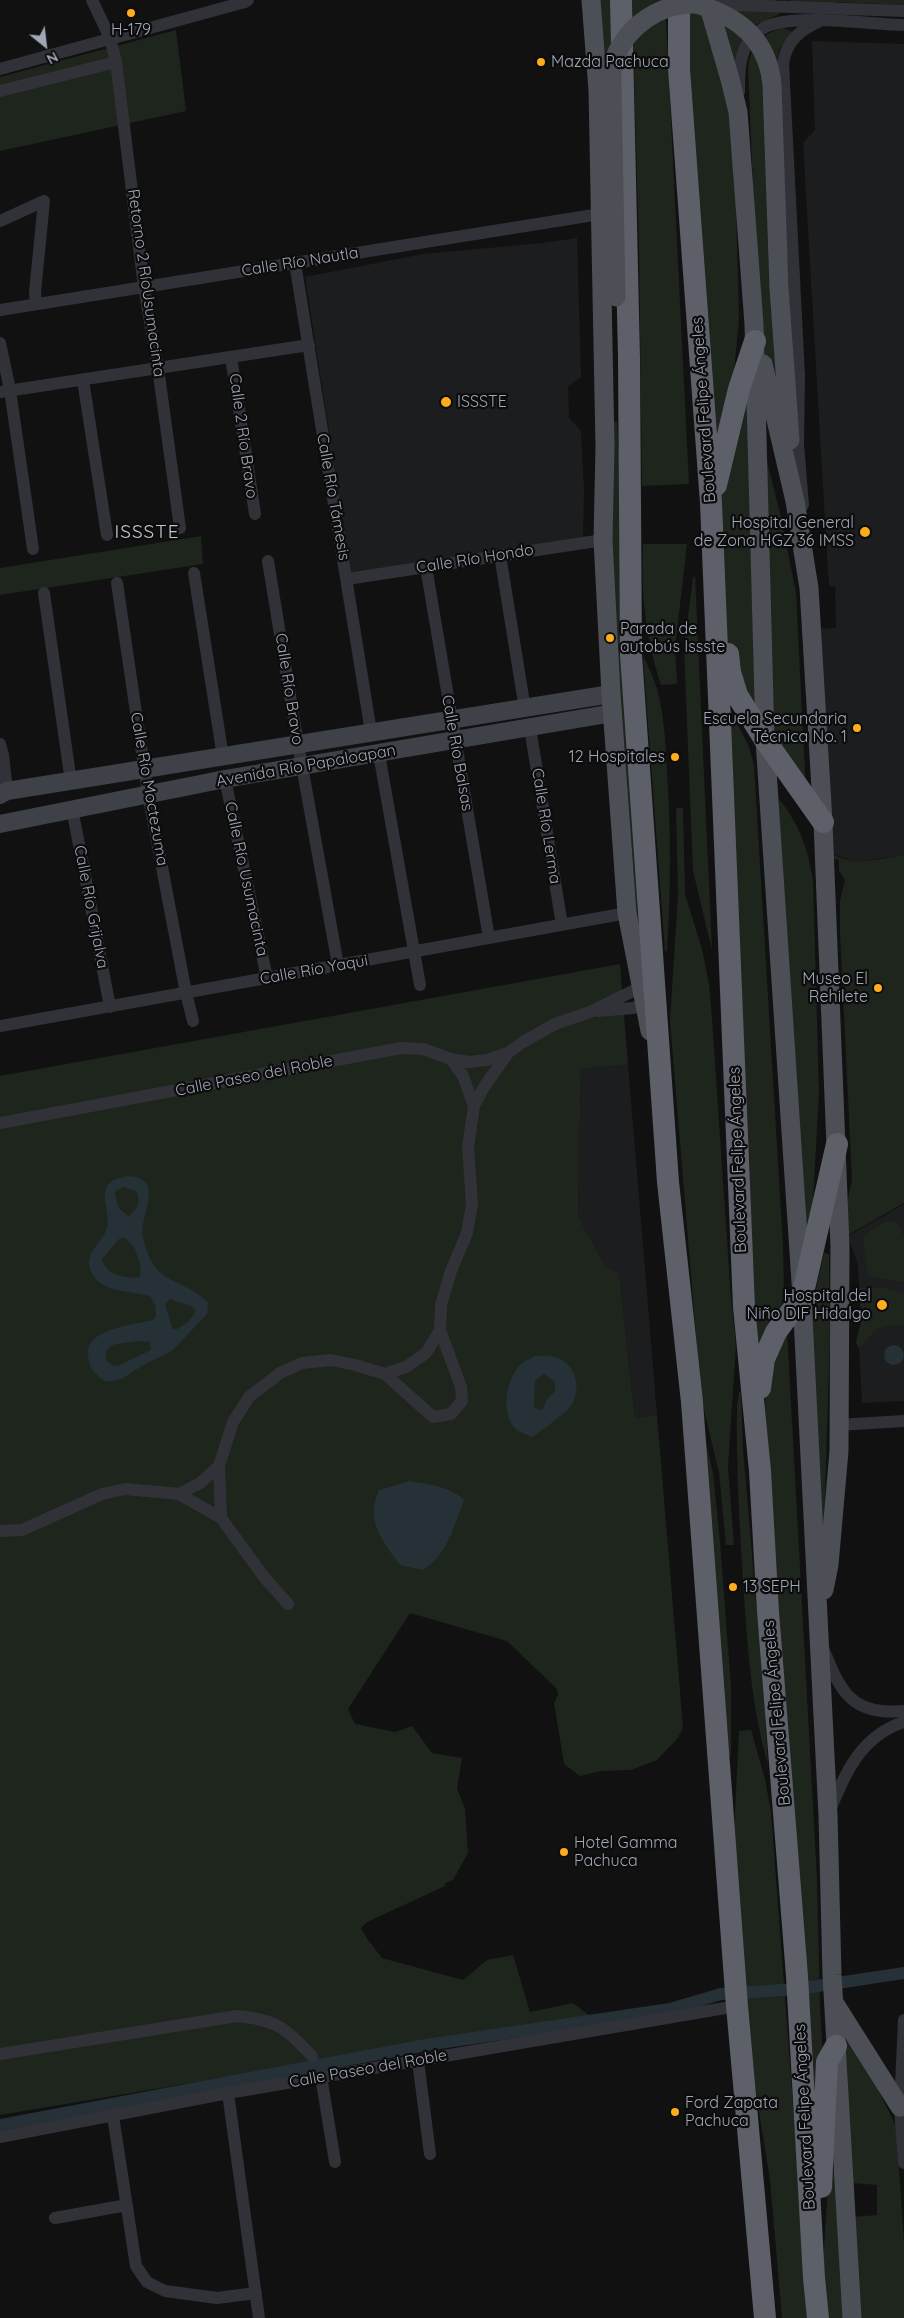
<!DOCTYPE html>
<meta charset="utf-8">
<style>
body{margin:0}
#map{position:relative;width:904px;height:2318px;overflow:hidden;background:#111112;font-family:Quicksand,sans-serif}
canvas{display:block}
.north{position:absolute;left:20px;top:20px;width:50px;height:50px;-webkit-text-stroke:4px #0c0c0d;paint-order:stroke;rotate:151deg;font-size:14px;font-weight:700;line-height:20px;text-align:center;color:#a0a7b5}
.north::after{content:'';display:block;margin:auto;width:18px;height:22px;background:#a0a7b5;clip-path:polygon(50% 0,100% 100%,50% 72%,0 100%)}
</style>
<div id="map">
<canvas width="904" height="2318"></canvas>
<div class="north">N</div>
</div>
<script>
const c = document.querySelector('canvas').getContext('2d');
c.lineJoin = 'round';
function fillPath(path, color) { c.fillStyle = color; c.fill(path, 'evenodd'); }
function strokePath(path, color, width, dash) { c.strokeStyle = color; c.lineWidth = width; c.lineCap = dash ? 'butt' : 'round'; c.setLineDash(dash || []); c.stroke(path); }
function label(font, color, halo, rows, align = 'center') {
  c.font = font + ' Quicksand,sans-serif'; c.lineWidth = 4.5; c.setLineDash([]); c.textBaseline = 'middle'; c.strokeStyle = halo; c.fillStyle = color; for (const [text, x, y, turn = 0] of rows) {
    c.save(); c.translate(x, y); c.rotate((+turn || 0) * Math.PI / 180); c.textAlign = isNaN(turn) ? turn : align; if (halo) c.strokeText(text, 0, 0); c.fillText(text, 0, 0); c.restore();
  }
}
fillPath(new Path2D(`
 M812,41L904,44V855L856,862L838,856L826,850L813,827L807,629L836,628L835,586H829L827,555L803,143L815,130Z
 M577,238L581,377L568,386L569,418L581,431L584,488L583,540L351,572L305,277L423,254L543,243Z
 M628,1065L657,1415L635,1418L619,1273L606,1267L578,1216L581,1069Z
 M904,1204V1401L862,1403L859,1349L856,1342L861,1322L858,1265L848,1236Z`), '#1c1d1f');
fillPath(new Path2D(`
 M597,0H616L617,28L599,85Z
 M632,0H665L689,484L642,486L639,250Z
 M683,0H699L729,105L736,207L739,319L734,373L710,467Z
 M714,0H776L780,14L751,27L740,46L734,66Z
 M790,0H904V5L837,2L827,11L790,2Z
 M783,28L792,31L780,48L777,59L780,427L759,330L748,67C751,45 761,34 783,28Z
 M176,30L186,111L0,151V77Z
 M747,386L755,724L727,667L718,500Z
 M613,422H617L621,488L642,983L609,602Z
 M759,430L781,517L796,593L806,792L777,765L770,697Z
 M201,536L203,564L0,595V568Z
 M643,544H687L675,648L677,684L661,685C645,635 641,596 643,544Z
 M695,576L712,950L693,871L684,647L693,578Z
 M643,657C664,691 665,733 667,772C671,832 671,890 667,950L665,952Z
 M722,693L749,747L754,765L783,1245L784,1294L779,1316L756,1367Z
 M779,799C799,824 808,848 813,880L819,1092L811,1239H802L784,947Z
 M676,808H683L685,894L702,949L709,984L712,1018L731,1299L736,1345L728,1466L734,1545H726L719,1473L701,1397L670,1021L678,894Z
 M813,827C817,834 821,846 828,851C850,868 878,859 904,855V1203L848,1235L846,1208L852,1180L840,933V901L845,880L839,871V860L828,857Z
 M620,964L628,1065L581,1069L578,1216L606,1267L619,1273L635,1418L657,1415L683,1727L678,1738L657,1760L631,1770L601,1771L580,1776L564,1764L554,1703L558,1695L557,1689L507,1641L410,1613L348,1709L355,1724L395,1732L412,1726L432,1753L462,1758L457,1789L465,1808L468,1853L453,1880L445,1883V1886L367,1922L361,1928L368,1940L382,1958L463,1980L487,1960L513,1955L530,2012L573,2003L590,2016L0,2115V1076Z
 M888,1220L896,1222L904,1236V1282L868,1276L863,1235Z
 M824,1253L829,1254L830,1338L823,1554L810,1315Z
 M882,1287L904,1293V1324L903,1326L895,1324L876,1330L859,1349L856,1342L861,1322L859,1288Z
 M787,1330L817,1879L820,2007L824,2075L818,2157L783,1716L772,1497L765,1406L766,1387L769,1370Z
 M739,1392H741L743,1449L763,1683L768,1765C752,1709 748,1653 744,1596C740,1532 736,1470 737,1406Z
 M705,1437L713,1473L720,1542L731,1687V1755L728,1756Z
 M751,1730L765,1779L771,1812L809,2318H782L770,2180L752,2068L734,1832L739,1731Z
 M844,2020L896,2126L904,2242V2318H861L852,2217L877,2215V2185L852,2183Z
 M829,2171L835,2172L845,2318H827L823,2263Z`), '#1d251d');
fillPath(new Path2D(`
 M127,1176C167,1177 139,1215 143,1237C154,1287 178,1275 208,1302L207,1314L172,1351L145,1364L122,1379L106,1382C95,1374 88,1368 88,1354C87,1328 134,1325 153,1320L156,1316L155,1305L150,1296C130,1290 99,1294 90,1269C85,1255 100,1243 106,1231C112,1217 100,1198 107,1186C110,1180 120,1178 127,1176ZM123,1187L136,1191C142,1202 137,1208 129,1216C118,1210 116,1203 115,1192ZM125,1238C135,1245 143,1265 140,1277C126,1279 105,1275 102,1259L119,1239ZM170,1299L191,1306L196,1310C192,1319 183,1328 173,1330L165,1304ZM138,1341L150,1342L151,1350L120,1365L113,1366L106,1360V1350L112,1345Z
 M884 1355a10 10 0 1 1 20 0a10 10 0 1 1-20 0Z
 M535,1356C540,1356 546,1355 551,1356C576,1360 584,1390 569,1408C563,1415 540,1432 532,1437C528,1435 521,1433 517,1430C499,1414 506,1379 521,1364C525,1360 531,1359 535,1356ZM544,1374L555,1382V1391L547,1399L542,1410L534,1408L535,1380Z
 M410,1481C430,1485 450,1486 464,1500C454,1526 447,1555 423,1570L400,1565C382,1541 365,1520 379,1490Z`), '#263037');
strokePath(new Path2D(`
 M0,2125L426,2045L670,2009L721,1994L798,1989L904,1973`), '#263037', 12);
strokePath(new Path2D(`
 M92,0L110,38L116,62L144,287L158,368L180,528
 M0,69L245,2L248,0
 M0,91L116,62
 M739,92C739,76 739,58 747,44C753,35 763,26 774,24C806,15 869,24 904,25
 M0,221L44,201
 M295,263L371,732
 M36,304L35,292L44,201
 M0,310L600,214
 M0,343L10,390L33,549
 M231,357L255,514
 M83,380L107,535
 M0,392L309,345
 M803,505L798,444L799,376L783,63C787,40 800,30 820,21
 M500,555L525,709
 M268,561L298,744L338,965
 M426,567L489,938
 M194,573L223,757
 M347,579L603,540
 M117,583L148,794L186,993L193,1021
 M44,593L71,782
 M530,728L562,925
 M0,744L3,755L7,791
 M379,754L420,985
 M225,779L267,978
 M72,808L110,1007
 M598,1011L633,1008L652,1002
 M0,1026L627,913
 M451,1059L463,1076L474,1106
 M0,1123L401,1048L423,1049L451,1059L469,1062L487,1060L508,1053
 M385,1374L433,1417L451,1414L462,1401L461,1387L440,1330
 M838,1425L904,1421
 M219,1466L221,1518
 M179,1494L221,1518L264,1577L288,1604
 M0,1531L22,1530L102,1494L125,1489L179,1494L200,1483L219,1466L233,1422L249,1397L280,1373L302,1363L331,1360L355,1365L385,1374L406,1367L426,1353L440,1330L441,1305L451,1271L467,1233L472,1204L468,1147L474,1106L484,1087L508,1053L523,1042L555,1024L590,1012L635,990L649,986
 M823,1648C841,1692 850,1715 904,1711
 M830,1810C846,1772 861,1736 904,1722
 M904,2020L900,2107L904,2163
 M0,2054L237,2016C275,2019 286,2028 312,2056
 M418,2061L430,2154
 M321,2076L335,2162
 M228,2093L259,2318
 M113,2116L136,2266L147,2282L165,2291L217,2298L256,2293
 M0,2137L228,2093L737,2006
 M55,2218L127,2205`), '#313238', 12);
strokePath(new Path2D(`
 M0,795L7,791L611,694
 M0,824L225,779L613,713`), '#3f4148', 18);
strokePath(new Path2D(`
 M591,0L598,90L605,446L603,540L611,694L627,913L650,1031
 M707,0L730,79L738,112L754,324L765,740L802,1297L828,1815L832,1975L852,2318
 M779,288L790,440
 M763,364L795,501L809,588L823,822L840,1246L839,1451L829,1565L824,1590
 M835,2004L900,2107`), '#4d4f57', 19);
strokePath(new Path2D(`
 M621,0L629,357L631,655L668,1182L692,1402L737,2006L765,2318
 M679,0V69L711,503L744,1307L760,1471L768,1612L797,1976L814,2278L818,2318
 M716,485L739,389L755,341
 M728,654L730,672L737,695L765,740L823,822
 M760,1388L764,1359L776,1332L802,1297L837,1144
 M821,2187L827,2062L836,2046`), '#5d6069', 22);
strokePath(new Path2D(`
 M707,4L904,11`), '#313238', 12);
strokePath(new Path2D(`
 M616,297L612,87C612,77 611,66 615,57C628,26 659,4 693,4C701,4 711,9 718,12C750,26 769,50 772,85L779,288`), '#4d4f57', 19);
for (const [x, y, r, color] of [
 [131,13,5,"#ffac1c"],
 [541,62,5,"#ffac1c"],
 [446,402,6,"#ffac1c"],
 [865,532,6,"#ffac1c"],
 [610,638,5,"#ffac1c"],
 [857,728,5,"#ffac1c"],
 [675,757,5,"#ffac1c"],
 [878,988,5,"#ffac1c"],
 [882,1305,6,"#ffac1c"],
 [733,1587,5,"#ffac1c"],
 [564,1852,5,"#ffac1c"],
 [675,2112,5,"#ffac1c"]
]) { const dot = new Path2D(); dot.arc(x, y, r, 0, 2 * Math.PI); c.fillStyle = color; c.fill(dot); strokePath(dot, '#0c0c0d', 2); }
label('16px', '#a0a7b5', '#0c0c0d', [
 ["H-179",131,30,"center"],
 ["Mazda Pachuca",551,62],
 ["ISSSTE",457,402],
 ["Hospital General",854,523,"right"],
 ["de Zona HGZ 36 IMSS",854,541,"right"],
 ["Parada de",620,629],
 ["autobús Issste",620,647],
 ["Escuela Secundaria",847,719,"right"],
 ["Técnica No. 1",847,737,"right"],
 ["12 Hospitales",665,757,"right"],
 ["Museo El",868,979,"right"],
 ["Rehilete",868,997,"right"],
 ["Hospital del",871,1296,"right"],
 ["Niño DIF Hidalgo",871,1314,"right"],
 ["13 SEPH",743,1587],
 ["Hotel Gamma",574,1843],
 ["Pachuca",574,1861],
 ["Ford Zapata",685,2103],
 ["Pachuca",685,2121]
], 'left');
label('16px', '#a0a7b5', '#0c0c0d', [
 ["Calle Río Nautla",300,262,-9],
 ["Retorno 2 RíoUsumacinta",146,283,82],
 ["Boulevard Felipe Ángeles",704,410,-94],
 ["Calle 2 Río Bravo",243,436,82],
 ["Calle Río Támesis",333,497,80],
 ["Calle Río Hondo",475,559,-9],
 ["Calle Río Bravo",289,689,81],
 ["Calle Río Balsas",457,753,80],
 ["Avenida Río Papaloapan",306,766,-10],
 ["Calle Río Moctezuma",149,789,80],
 ["Calle Río Lerma",546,826,81],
 ["Calle Río Usumacinta",246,879,78],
 ["Calle Río Grijalva",91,907,79],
 ["Calle Río Yaqui",314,970,-10],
 ["Calle Paseo del Roble",254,1076,-11],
 ["Boulevard Felipe Ángeles",738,1160,-92],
 ["Boulevard Felipe Ángeles",777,1713,-95],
 ["Calle Paseo del Roble",368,2069,-10],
 ["Boulevard Felipe Ángeles",805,2117,-93]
]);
c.letterSpacing = '1px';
label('19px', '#c2c6d0', '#0c0c0d', [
 ["ISSSTE",147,532]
]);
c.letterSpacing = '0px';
</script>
